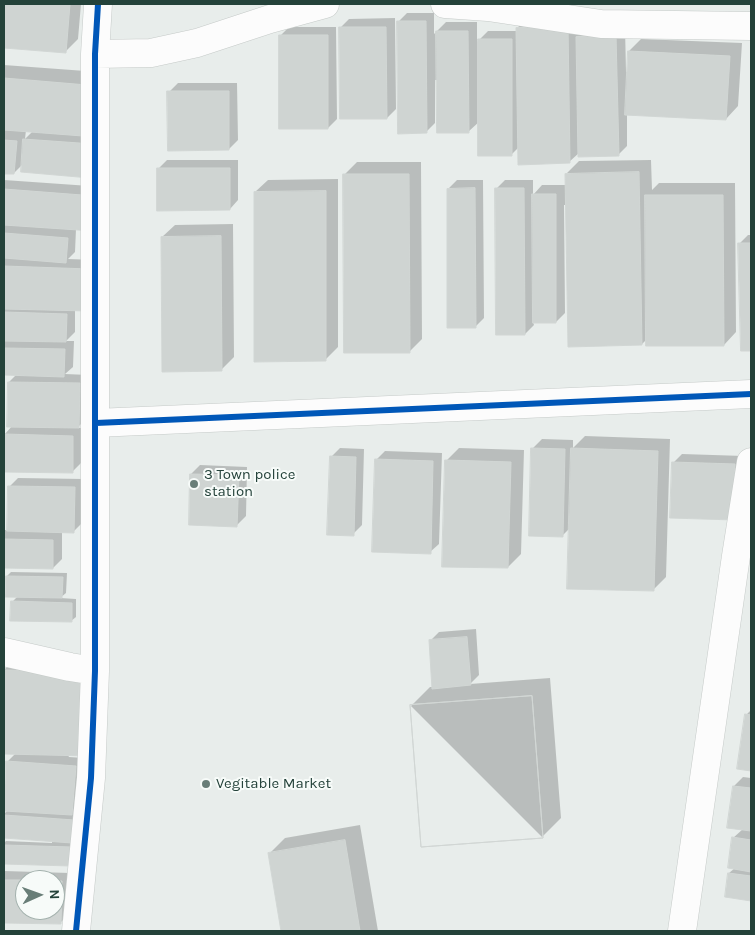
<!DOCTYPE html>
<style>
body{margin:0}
#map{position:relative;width:755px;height:935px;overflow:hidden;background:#e8edeb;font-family:Karla,sans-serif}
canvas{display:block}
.frame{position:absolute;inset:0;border:5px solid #24423a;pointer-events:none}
.north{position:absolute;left:15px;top:870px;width:50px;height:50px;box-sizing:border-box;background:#f7fbf9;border:1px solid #a3b1ad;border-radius:50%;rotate:88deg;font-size:14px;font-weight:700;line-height:20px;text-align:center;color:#24423a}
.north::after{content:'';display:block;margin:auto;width:18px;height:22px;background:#697e78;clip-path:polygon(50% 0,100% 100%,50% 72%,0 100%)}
</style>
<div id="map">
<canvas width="755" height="935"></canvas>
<div class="frame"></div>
<div class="north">N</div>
</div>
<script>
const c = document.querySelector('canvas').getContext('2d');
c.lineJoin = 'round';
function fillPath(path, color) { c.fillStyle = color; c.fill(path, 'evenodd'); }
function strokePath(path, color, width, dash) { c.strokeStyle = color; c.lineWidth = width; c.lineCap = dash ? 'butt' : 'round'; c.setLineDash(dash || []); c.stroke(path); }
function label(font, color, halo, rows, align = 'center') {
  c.font = font + ' Karla,sans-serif'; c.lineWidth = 4; c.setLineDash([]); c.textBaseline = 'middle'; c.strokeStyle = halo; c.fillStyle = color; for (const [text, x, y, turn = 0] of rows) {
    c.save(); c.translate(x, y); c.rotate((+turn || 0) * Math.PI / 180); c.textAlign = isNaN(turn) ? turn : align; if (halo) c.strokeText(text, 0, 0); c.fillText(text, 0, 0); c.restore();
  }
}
fillPath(new Path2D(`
 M4,4H81L78,39L66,51L4,47Z
 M407,13H434V34L446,22H477V42L488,31H517V28L530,16L625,27L626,72H628L629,51L641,39L742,43L738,106L726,119L627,114V146L618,155L579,153L569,162L519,147L511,155L480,121L468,132L437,80H435V123L426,132L398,22Z
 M395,18L396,109L387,118L340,28L349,19Z
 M289,27H336L337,119L328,128L280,36Z
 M4,65L99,72V167L22,165L14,173L4,172ZM26,130L33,131L25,139Z
 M178,83H237L238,140L229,149L169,92Z
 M167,160H238V200L230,209L158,169Z
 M651,160L652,190L659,183H735L736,332L724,345L647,339L642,344L567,205H564L565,313L556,322H533L534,325L525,334L496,189L505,180H533V195L542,185H566V174L579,161Z
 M357,162H421L422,339L409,352L344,175Z
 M338,179V347L325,360L255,192L268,180Z
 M4,180L104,187L76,229L75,252L68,259L97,260L75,309V332L66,341H74L73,367L65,374L89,375L87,418L77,428H82L81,463L72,472L4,470V435L13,425L9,382L17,374H4Z
 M457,180H483L484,318L475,327L448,189Z
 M233,224L234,357L221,370L162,237L175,225Z
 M748,235H751V350H742L739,244Z
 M585,436L670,439L666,577L653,590L570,528L562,536L533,448L542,439L573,440V448Z
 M340,448L364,449L362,525L353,534L331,457Z
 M459,448L524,450L521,554L508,567L446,461Z
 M385,451L442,453L439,544L430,552L376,460Z
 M682,454L744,456L742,510L673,463Z
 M200,465L247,467L246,516L237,525L191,474Z
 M18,478L84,479L82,523L73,532L62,531V559L53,568L4,567V530H8L9,487Z
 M11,572L67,573L66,593L60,598L76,599V617L71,621L12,602L18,596L7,576Z
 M476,629L479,675L470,684L550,678L561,818L542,837L411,706L430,687H434L430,641L439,632Z
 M17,657L69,757L84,758L81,804L74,811L82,812L80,833L70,843L75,844L70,865L4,863V843L6,841L52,843V841L4,837V814L8,810L4,809L7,762L16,753H4V670Z
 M751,710V770L739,768L746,715Z
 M743,777L751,778V899L727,896L729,873L735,868L733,838L743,829L729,826L734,786Z
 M360,825L378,931H282L269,854L285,838Z
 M4,871L70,873L69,914L60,923L4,921ZM25,880H55V910H25Z`), '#0003');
const building = new Path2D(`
 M4,4H70L66,53L4,48Z
 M397,21H426L427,133L398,134Z
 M339,27H386L387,119H340Z
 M568,27L570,163L518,165L516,28Z
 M436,31H468L469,133H437Z
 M279,35H328V129H279Z
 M616,36L619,156L578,157L576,37Z
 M478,39H512V156H478Z
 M628,51L730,56L726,120L625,115Z
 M4,78L87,85L83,136L4,130Z
 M167,91H229V150L168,151Z
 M23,139L93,144L90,178L21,172Z
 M4,140L17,141L14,174H4Z
 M157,168H230V210L157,211Z
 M639,172L642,345L568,347L565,174Z
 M343,174H409L410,353H344Z
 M475,188L476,328H447V189Z
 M495,188H524L525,335H496Z
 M4,189L95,196L93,231L4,225Z
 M326,191V361L254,362V192Z
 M532,194H556V323H533Z
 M645,195H723L724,346H646Z
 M4,233L68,238L66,263L4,258Z
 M221,236L222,371L162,372L161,237Z
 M738,243H751V351H741Z
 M4,266L89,269L88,311L4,309Z
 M4,312L67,314L66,342L4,341Z
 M4,348L65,349L64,377L4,375Z
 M8,382L80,383L79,428L7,427Z
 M4,434L73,436V473L4,472Z
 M531,448L565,449L563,537L529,536Z
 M571,448L658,451L654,591L567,589Z
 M330,456L356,457L354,536L327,535Z
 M375,459L433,461L431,554L372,552Z
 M445,460L511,462L508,568L442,567Z
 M672,462L735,464L734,520L670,518Z
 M190,474L239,475L237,527L189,525Z
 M8,486L75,487L74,533L7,531Z
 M4,539L53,540V569L4,568Z
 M6,576L63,577L62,598L5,597Z
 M11,601L72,603V622L10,621Z
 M467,637L471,685L432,689L429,640Z
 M4,670L91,672L89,756L4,754Z
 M532,696L543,838L421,847L410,705Z
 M532,696L543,838L421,847L410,705Z
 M745,714L751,715V771L737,769Z
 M6,761L76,766L72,815L4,811Z
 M733,786L751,788V831L727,828Z
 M4,815L74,820L72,843L4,838Z
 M732,837L751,840V872L728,868Z
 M345,840L360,931H281L268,853Z
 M4,845L71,847L70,866L4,864Z
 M728,873L751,876V901L725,897Z
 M4,880H25V910H55V881H62L61,924L4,923Z`);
fillPath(building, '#cfd4d2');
strokePath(building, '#d1d6d4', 1);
const minor = new Path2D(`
 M445,4L488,7L601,24L751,26
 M95,54L151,53L197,43L270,19L325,4
 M96,423L751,394
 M4,652L70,667L95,671
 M76,931L91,778L95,671V54L98,4
 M682,931L736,556L751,462`);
strokePath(minor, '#c5cac8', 29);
strokePath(minor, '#fcfcfc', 28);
strokePath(new Path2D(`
 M96,423L751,394
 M76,931L91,778L95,671V54L98,4`), '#0057b8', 6);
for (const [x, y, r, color] of [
 [194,484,5,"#697e78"],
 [206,784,5,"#697e78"]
]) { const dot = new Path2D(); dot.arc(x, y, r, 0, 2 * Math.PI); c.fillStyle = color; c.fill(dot); strokePath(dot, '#f7fbf9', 2); }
label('15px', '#24423a', '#f7fbf9', [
 ["3 Town police",204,475],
 ["station",204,492],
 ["Vegitable Market",216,784]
], 'left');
</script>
